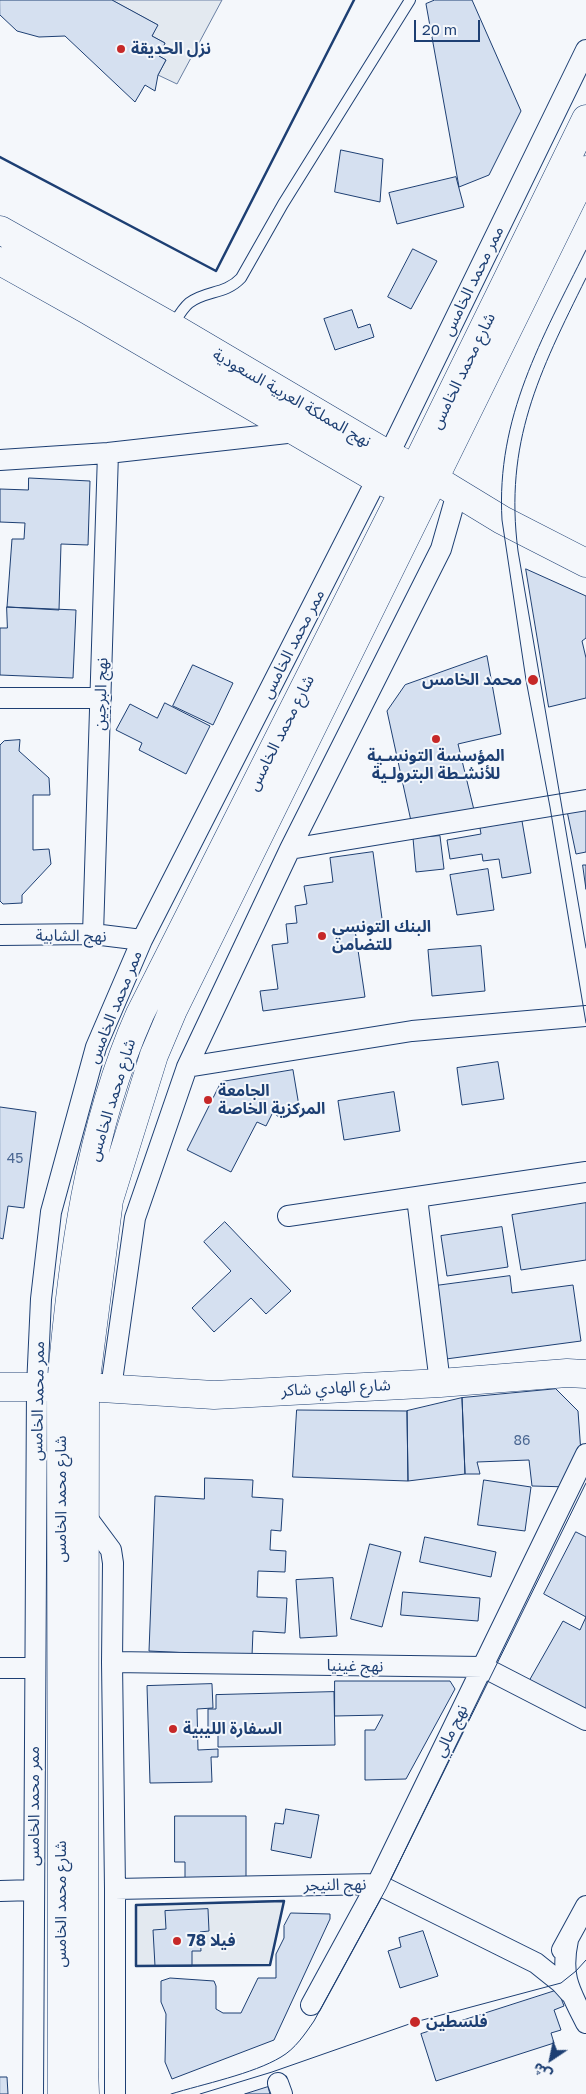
<!DOCTYPE html>
<meta charset="utf-8">
<style>
body{margin:0}
#map{position:relative;width:586px;height:2094px;overflow:hidden;background:#f4f7fb;font-family:"Golos Text","Noto Sans Arabic",sans-serif}
canvas{display:block}
.north{position:absolute;left:526px;top:2034px;width:50px;height:50px;-webkit-text-stroke:4px #f4f7fb;paint-order:stroke;rotate:214deg;font-size:14px;font-weight:700;line-height:20px;text-align:center;color:#1d3f73}
.north::after{content:'';display:block;margin:auto;width:18px;height:22px;background:#1d3f73;clip-path:polygon(50% 0,100% 100%,50% 72%,0 100%)}
.scale{position:absolute;left:414px;top:20px;width:66px;height:22px;box-sizing:border-box;border:2px solid #1d3f73;border-top:0;padding-left:6px;font-size:15px;line-height:18px;white-space:nowrap;color:#1d3f73;-webkit-text-stroke:4px #f4f7fb;paint-order:stroke}
</style>
<div id="map">
<canvas width="586" height="2094"></canvas>
<div class="north">ش</div>
<div class="scale">20 m</div>
</div>
<script>
const c = document.querySelector('canvas').getContext('2d');
c.lineJoin = 'round';
function fillPath(path, color) { c.fillStyle = color; c.fill(path, 'evenodd'); }
function strokePath(path, color, width, dash) { c.strokeStyle = color; c.lineWidth = width; c.lineCap = dash ? 'butt' : 'round'; c.setLineDash(dash || []); c.stroke(path); }
function label(font, color, halo, rows, align = 'center') {
  c.font = font + ' "Golos Text","Noto Sans Arabic",sans-serif'; c.lineWidth = 4; c.setLineDash([]); c.textBaseline = 'middle'; c.strokeStyle = halo; c.fillStyle = color; for (const [text, x, y, turn = 0] of rows) {
    c.save(); c.translate(x, y); c.rotate((+turn || 0) * Math.PI / 180); c.textAlign = isNaN(turn) ? turn : align; if (halo) c.strokeText(text, 0, 0); c.fillText(text, 0, 0); c.restore();
  }
}
const green = new Path2D(`
 M112,0H222L177,84L158,75L166,60L159,56L165,43L152,36L157,25Z
 M284,1901L270,1965L136,1966V1905Z`);
fillPath(green, '#e3e9f0');
strokePath(green, '#687fa3', 1);
const building = new Path2D(`
 M0,0H112L158,25L152,36L165,43L159,56L166,60L158,75L155,91L145,85L135,102L65,36L39,37L17,31L0,15Z
 M435,0H472L521,111L489,175L459,187L426,4Z
 M341,150L383,159L380,202L335,192Z
 M456,177L464,207L397,224L389,193Z
 M413,249L437,261L411,309L388,297Z
 M352,310L358,328L370,324L374,337L335,350L324,319Z
 M29,478L90,481L88,545L61,544L59,610L7,607L12,539H24L25,523L0,522V489L28,490Z
 M526,569L586,596V638L582,641L586,658V698L549,707Z
 M7,607L76,610L73,678L0,675V628H7Z
 M487,656L501,734L458,744L474,810L411,821L387,711L405,685Z
 M193,665L233,683L213,725L173,706Z
 M165,703L210,726L186,774L139,750L142,743L116,730L130,704L157,718Z
 M20,740L19,751L49,778L50,795H33V850L49,849L51,864L22,895V903L3,904L0,901V745L4,741Z
 M586,807V852L576,854L567,811Z
 M522,821L531,873L502,878L499,859L483,861L482,854L450,859L447,840L481,834L480,828Z
 M440,836L444,869L416,872L413,838Z
 M373,852L383,926L355,930L365,997L263,1011L260,991L278,989L272,945L288,943L286,924L297,923L295,906L307,904L304,886L333,882L330,858Z
 M583,865H586V889Z
 M488,869L494,910L457,915L450,875Z
 M481,946L485,991L432,996L428,950Z
 M498,1062L504,1099L462,1105L457,1068Z
 M293,1070L300,1112L277,1116L275,1108L266,1126L257,1122L231,1172L187,1150L221,1082Z
 M394,1092L400,1131L344,1140L338,1101Z
 M0,1107L36,1112L24,1208L8,1206L3,1239L0,1238Z
 M586,1203V1260L521,1270L512,1215Z
 M225,1222L291,1291L266,1314L251,1298L214,1332L192,1308L231,1271L204,1242Z
 M502,1227L508,1267L447,1276L441,1236Z
 M510,1276L512,1293L573,1285L581,1341L446,1359L435,1286Z
 M556,1389L578,1411L581,1453L570,1487L532,1486L529,1460L477,1462L480,1474H465L462,1398Z
 M462,1398L465,1474L408,1481L407,1411Z
 M297,1410L407,1411L408,1481L293,1477Z
 M205,1478L253,1480L252,1497L283,1499L281,1531L271,1530L270,1550L286,1551L285,1572L258,1571L257,1597L287,1598L285,1633L253,1631L252,1656L149,1651L155,1496L204,1499Z
 M484,1480L531,1487L525,1531L478,1525Z
 M576,1532L586,1537V1711L529,1681L563,1621L580,1630L586,1617L544,1594Z
 M425,1537L496,1552L491,1577L420,1562Z
 M370,1544L401,1552L382,1627L351,1619Z
 M333,1578L337,1636L300,1638L296,1580Z
 M403,1592L480,1598L478,1621L401,1615Z
 M335,1681H450L455,1689L406,1779L365,1780V1730H375L383,1715L335,1716Z
 M212,1684L213,1708L197,1709L198,1750L218,1749V1757H211L212,1782L150,1783L147,1686Z
 M334,1692L335,1745L218,1747V1729H208V1709H216V1695Z
 M286,1809L319,1815L311,1858L271,1850L275,1823L283,1824Z
 M175,1816H246V1879H185V1862H175Z
 M208,1909L209,1931L200,1932L201,1951H192V1966H155L153,1930L166,1929L165,1911Z
 M291,1913L330,1914V1919L274,2040L172,2079L165,2062L166,2014L161,2002V1981L170,1978L214,1981L216,1986V2009L223,2013H241L258,1978H276V1954L284,1938V1926Z
 M423,1931L438,1976L400,1988L388,1951L401,1947L399,1938Z
 M558,1990L564,2006L554,2010L561,2030L551,2033L554,2043L436,2081L421,2034Z
 M0,2077H7L8,2094H0Z
 M268,2087L270,2094H245Z`);
fillPath(building, '#d5e0f0');
strokePath(building, '#1d3f73', 1);
const lane = new Path2D(`
 M173,325C178,317 182,309 189,303C206,290 225,295 241,278L283,204L410,0`);
const street = new Path2D(`
 M0,460L108,453L296,432
 M0,698H101
 M290,849L586,800
 M93,934L108,453
 M0,935L93,934L142,940
 M187,1067L412,1031L586,1016
 M417,1198L440,1383
 M288,1216L586,1172
 M111,1388L135,1218L187,1067L290,849L441,549L457,493
 M85,1515L111,1550L113,1563L112,1662L115,1889V2094
 M112,1662L483,1667L586,1720
 M0,1668H34
 M115,1889L377,1884L536,1963L561,1983L570,1993
 M0,1891L34,1890
 M568,1940C560,1977 570,1991 586,2023
 M562,1950L586,1906
 M311,2005L377,1884L586,1454
 M278,2083L282,2094
 M33,2094L37,1387L41,1299L51,1212L96,1047L142,940L377,479L586,50`);
const secondary = new Path2D(`
 M0,230L172,327L389,455L433,478L502,520L586,563
 M0,261L86,309L377,479L404,491L422,502
 M85,1387L214,1395L440,1383L567,1373L586,1374`);
const primary = new Path2D(`
 M0,1387H78
 M62,2094L61,1387C72,1261 88,1131 140,1014L415,468L586,119
 M85,2094L84,2068L85,1387L109,1200L154,1055L173,1010L586,170`);
strokePath(lane, '#1d3f73', 12);
strokePath(street, '#1d3f73', 22);
strokePath(secondary, '#1d3f73', 29);
strokePath(primary, '#1d3f73', 29);
strokePath(lane, '#f4f7fb', 10);
strokePath(street, '#f4f7fb', 20);
strokePath(secondary, '#f4f7fb', 28);
strokePath(primary, '#f4f7fb', 28);
strokePath(new Path2D(`
 M586,250C542,339 496,417 502,520L526,680L550,807L586,1023
 M586,278C539,373 504,442 518,551L586,948
 M171,2094C203,2084 253,2074 281,2057C295,2049 305,2034 314,2021L386,1889L586,1483
 M200,2094L272,2072L415,2022L561,1983L576,1971L586,1960`), '#1d3f73', 1);
strokePath(new Path2D(`
 M0,157L216,271L354,0
 M284,1901L270,1965L136,1966V1905Z`), '#1d3f73', 2.5);
for (const [x, y, r, color] of [
 [121,49,5,"#c62828"],
 [533,680,6,"#c62828"],
 [436,739,5,"#c62828"],
 [322,936,5,"#c62828"],
 [208,1100,5,"#c62828"],
 [173,1729,5,"#c62828"],
 [177,1941,5,"#c62828"],
 [415,2022,6,"#c62828"]
]) { const dot = new Path2D(); dot.arc(x, y, r, 0, 2 * Math.PI); c.fillStyle = color; c.fill(dot); strokePath(dot, '#f4f7fb', 2); }
label('14px', '#4b6792', null, [
 ["45",15,1159],
 ["86",522,1441]
]);
label('bold 16px', '#1d3f73', '#f4f7fb', [
 ["نزل الحديقة",131,49],
 ["محمد الخامس",522,680,"right"],
 ["المؤسسة التونسـية",436,756,"center"],
 ["للأنشـطة البترولـية",436,774,"center"],
 ["البنك التونسي",332,927],
 ["للتضامن",332,945],
 ["الجامعة",218,1091],
 ["المركزية الخاصة",218,1109],
 ["السفارة الليبية",183,1729],
 ["فيلا 78",187,1941],
 ["فلسطين",426,2022]
], 'left');
label('16px', '#1d3f73', '#f4f7fb', [
 ["ممر محمد الخامس",473,281,-64],
 ["شارع محمد الخامس",463,371,-64],
 ["نهج المملكة العربية السعودية",292,398,30],
 ["ممر محمد الخامس",293,644,-63],
 ["نهج البرجين",101,694,-88],
 ["شارع محمد الخامس",281,733,-63],
 ["نهج الشابية",71,936,1],
 ["ممر محمد الخامس",115,1007,-68],
 ["شارع محمد الخامس",112,1100,-73],
 ["شارع الهادي شاكر",336,1388,-3],
 ["ممر محمد الخامس",38,1401,-89],
 ["شارع محمد الخامس",61,1499,-90],
 ["نهج غينيا",355,1666,1],
 ["نهج مالي",451,1731,-64],
 ["ممر محمد الخامس",34,1806,-90],
 ["نهج النيجر",335,1885,-1],
 ["شارع محمد الخامس",61,1904,-90]
]);
</script>
